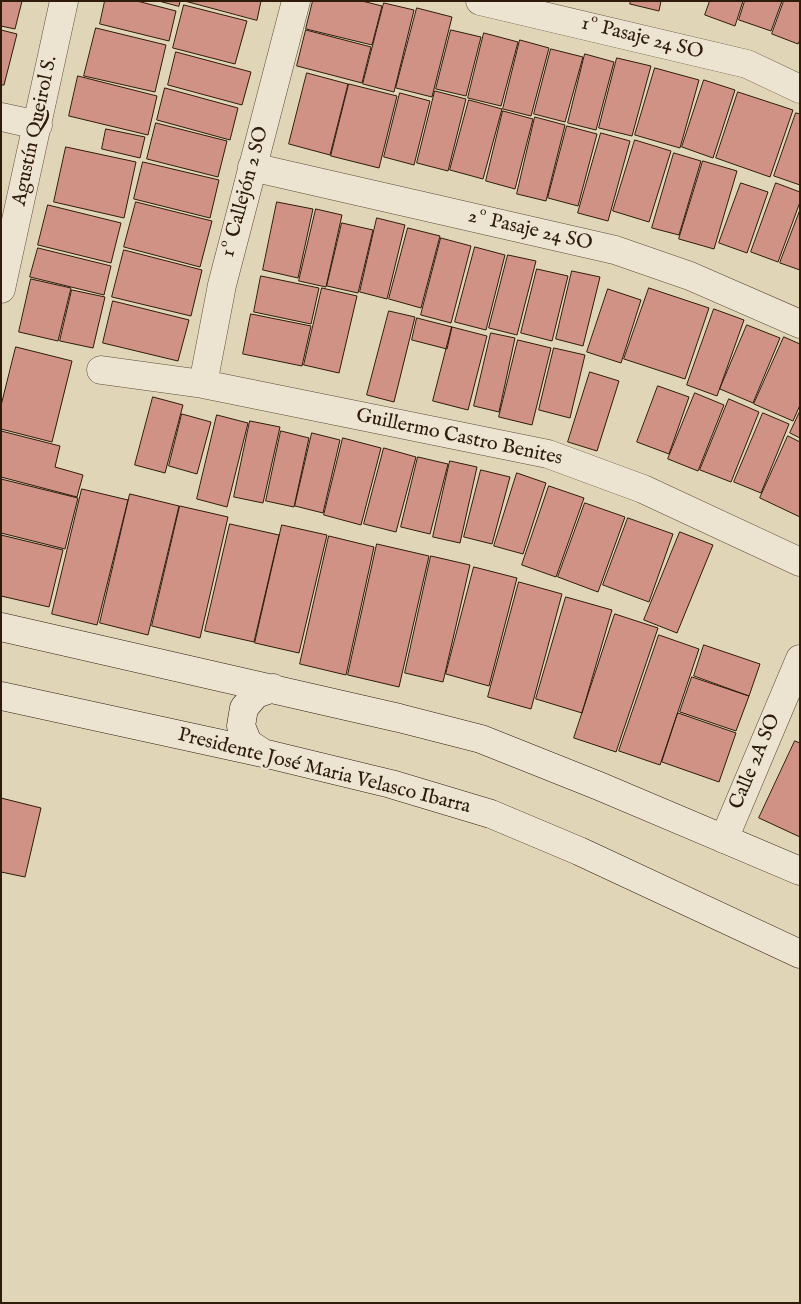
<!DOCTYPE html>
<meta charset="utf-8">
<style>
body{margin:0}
#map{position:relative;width:801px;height:1304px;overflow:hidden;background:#e1d5b8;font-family:"IM FELL English",serif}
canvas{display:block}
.frame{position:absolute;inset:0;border:2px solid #2e1b0a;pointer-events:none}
</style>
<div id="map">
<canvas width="801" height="1304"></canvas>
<div class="frame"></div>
</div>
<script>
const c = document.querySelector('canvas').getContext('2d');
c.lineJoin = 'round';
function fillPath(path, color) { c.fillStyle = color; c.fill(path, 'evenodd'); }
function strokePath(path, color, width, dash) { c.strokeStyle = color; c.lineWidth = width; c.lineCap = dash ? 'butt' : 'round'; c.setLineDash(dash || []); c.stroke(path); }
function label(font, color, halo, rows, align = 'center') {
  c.font = font + ' "IM FELL English",serif'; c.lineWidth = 4.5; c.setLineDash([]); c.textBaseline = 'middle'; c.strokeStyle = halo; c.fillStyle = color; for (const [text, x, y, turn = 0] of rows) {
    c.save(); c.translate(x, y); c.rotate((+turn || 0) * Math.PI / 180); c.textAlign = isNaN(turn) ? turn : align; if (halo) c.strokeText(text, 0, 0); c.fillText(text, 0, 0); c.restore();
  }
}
const building = new Path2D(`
 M1,1H22L15,29L1,26Z
 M105,1H137L176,11L169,41L100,24Z
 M159,1H180L179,6Z
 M185,1H261L257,20Z
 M313,1H362L382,6L372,45L306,29Z
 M631,1H661L659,11L630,4Z
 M710,1H743L735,26L705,15Z
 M745,1H782L771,31L739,20Z
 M784,1H800V40L798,44L772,34Z
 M384,3L414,10L394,92L363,84Z
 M184,5L247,21L235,64L173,48Z
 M417,8L452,17L432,97L396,88Z
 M96,28L166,45L155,92L84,76Z
 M1,30L17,34L4,85H1Z
 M306,30L371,47L362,83L297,66Z
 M451,30L481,37L466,96L436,89Z
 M484,33L518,42L501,106L468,98Z
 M520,40L549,48L531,116L503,109Z
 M551,49L583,57L565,122L534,114Z
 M176,52L251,72L242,105L168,85Z
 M585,54L614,62L596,130L568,123Z
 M617,58L651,66L632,136L599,128Z
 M655,68L699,80L680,148L635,135Z
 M307,73L348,84L330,155L289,144Z
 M78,76L157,96L148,135L69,116Z
 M704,80L735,90L713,158L682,147Z
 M349,84L397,96L379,168L331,156Z
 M165,88L238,108L230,140L157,120Z
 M435,91L466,99L448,171L417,163Z
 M738,92L793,110L770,177L716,158Z
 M400,93L430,101L414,165L384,157Z
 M469,100L502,109L483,179L450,170Z
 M503,111L533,119L515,189L486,181Z
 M796,113L800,114V185L774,176Z
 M535,117L565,125L546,201L517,194Z
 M156,123L227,141L218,177L147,159Z
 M567,126L597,134L578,206L548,198Z
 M106,129L145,137L140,158L102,149Z
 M601,133L630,141L608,221L578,213Z
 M635,140L671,151L649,222L613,211Z
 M66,147L136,162L124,218L54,202Z
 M674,153L701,161L679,235L652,228Z
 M703,161L737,171L714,249L679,239Z
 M143,162L219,180L210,218L134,199Z
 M741,183L768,192L747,253L719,243Z
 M776,183L800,192V202L778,262L751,252Z
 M136,202L212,221L200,267L124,247Z
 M277,202L313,209L298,278L263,270Z
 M48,205L121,223L111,263L38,245Z
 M316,209L342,215L326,287L299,281Z
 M800,210V270L780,263Z
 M377,218L405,225L387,299L360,292Z
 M342,223L373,230L358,293L327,286Z
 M408,228L440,236L421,308L389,299Z
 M441,238L471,246L451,323L421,315Z
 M475,247L505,255L486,330L455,322Z
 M38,248L111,266L104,295L30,277Z
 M124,250L202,270L191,316L112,297Z
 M508,255L536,261L517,335L489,328Z
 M537,269L568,276L552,341L521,333Z
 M572,271L600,277L583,346L556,339Z
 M261,276L319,288L311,324L254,312Z
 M31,279L71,288L58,341L19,332Z
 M322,288L357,296L339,373L304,365Z
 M649,288L709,308L685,379L624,359Z
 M608,289L641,300L621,363L587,352Z
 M72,290L105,297L93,348L60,341Z
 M113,301L189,320L178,361L103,343Z
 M714,309L744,320L717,396L687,385Z
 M389,311L415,317L394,402L367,395Z
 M251,314L311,326L302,366L243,354Z
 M417,318L452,327L447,349L412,340Z
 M747,325L780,338L753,403L720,389Z
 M452,327L487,336L468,410L433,401Z
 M491,333L515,338L499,412L474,406Z
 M784,337L800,344V405L793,421L754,404Z
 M518,340L551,348L532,425L499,417Z
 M16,347L72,361L52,442L1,429V406Z
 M554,348L585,355L570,418L539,410Z
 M590,372L619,381L597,451L568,442Z
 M658,386L689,397L669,454L637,442Z
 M695,393L724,405L698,471L668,459Z
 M153,397L183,405L165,473L135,465Z
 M729,399L759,412L731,482L700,470Z
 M800,411V438L790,433Z
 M763,413L789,424L761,493L734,482Z
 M182,414L211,422L197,474L169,466Z
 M217,415L248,423L227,507L197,499Z
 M250,421L280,427L263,503L234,497Z
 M1,431L60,446L55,467L83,475L77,497L1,477Z
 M281,431L309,438L294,507L266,501Z
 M312,433L340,440L323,513L295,506Z
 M788,436L800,442V517L760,498Z
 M343,438L381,448L361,525L324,515Z
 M384,448L416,457L396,532L364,524Z
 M418,457L448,464L430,534L401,527Z
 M450,461L477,467L460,543L433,537Z
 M481,470L510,477L492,544L464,537Z
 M517,473L546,483L523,554L494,546Z
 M1,479L78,498L65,549L1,533Z
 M549,486L584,498L556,577L522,565Z
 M82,489L128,500L97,625L52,614Z
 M130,494L179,506L148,635L100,623Z
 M585,503L625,517L598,592L558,577Z
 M180,506L228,517L200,638L152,626Z
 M628,518L673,534L649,602L603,585Z
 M230,524L279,535L254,642L205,631Z
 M282,525L327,535L299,653L255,643Z
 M680,532L713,545L677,633L644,620Z
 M1,535L63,550L49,607L1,596Z
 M329,536L374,547L346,675L300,664Z
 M377,544L429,556L399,687L348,675Z
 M431,556L470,565L443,682L405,673Z
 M474,567L517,578L489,686L446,674Z
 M519,582L562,594L531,709L488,697Z
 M566,597L612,610L582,713L536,699Z
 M615,614L658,628L616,752L574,738Z
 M659,635L699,649L660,765L619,751Z
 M704,645L760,664L749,696L694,676Z
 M692,677L749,696L736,731L680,712Z
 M678,713L736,733L719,782L662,762Z
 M795,741L800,743V837L759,818Z
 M1,798L41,808L25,877L1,872Z`);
fillPath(building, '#d09285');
strokePath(building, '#2e1b0a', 1);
const street = new Path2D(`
 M480,1L747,64L800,89
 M1,117L38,125
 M252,167L615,250L690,276L800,324
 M1,289L64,1
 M101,370L203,384L548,454L643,489L800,562
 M203,384L222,285L296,1
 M724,839L800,659`);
const secondary = new Path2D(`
 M1,627L399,718L481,739L599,786L800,871
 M1,696L263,753L391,784L491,814L579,851L800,954
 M263,753L248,743L241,726L244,708L256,694L273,688`);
strokePath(street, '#5b4a36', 29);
strokePath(secondary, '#2e1b0a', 29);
strokePath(street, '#ece4d1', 28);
strokePath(secondary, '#ece4d1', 28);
label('20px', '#2e1b0a', '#ece4d1', [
 ["1º Pasaje 24 SO",642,39,14],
 ["Agustín Queirol S.",36,131,-78],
 ["1º Callejón 2 SO",246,192,-75],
 ["2º Pasaje 24 SO",530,231,13],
 ["Guillermo Castro Benites",459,438,12],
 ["Calle 2A SO",756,762,-67],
 ["Presidente José Maria Velasco Ibarra",324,772,14]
]);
</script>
